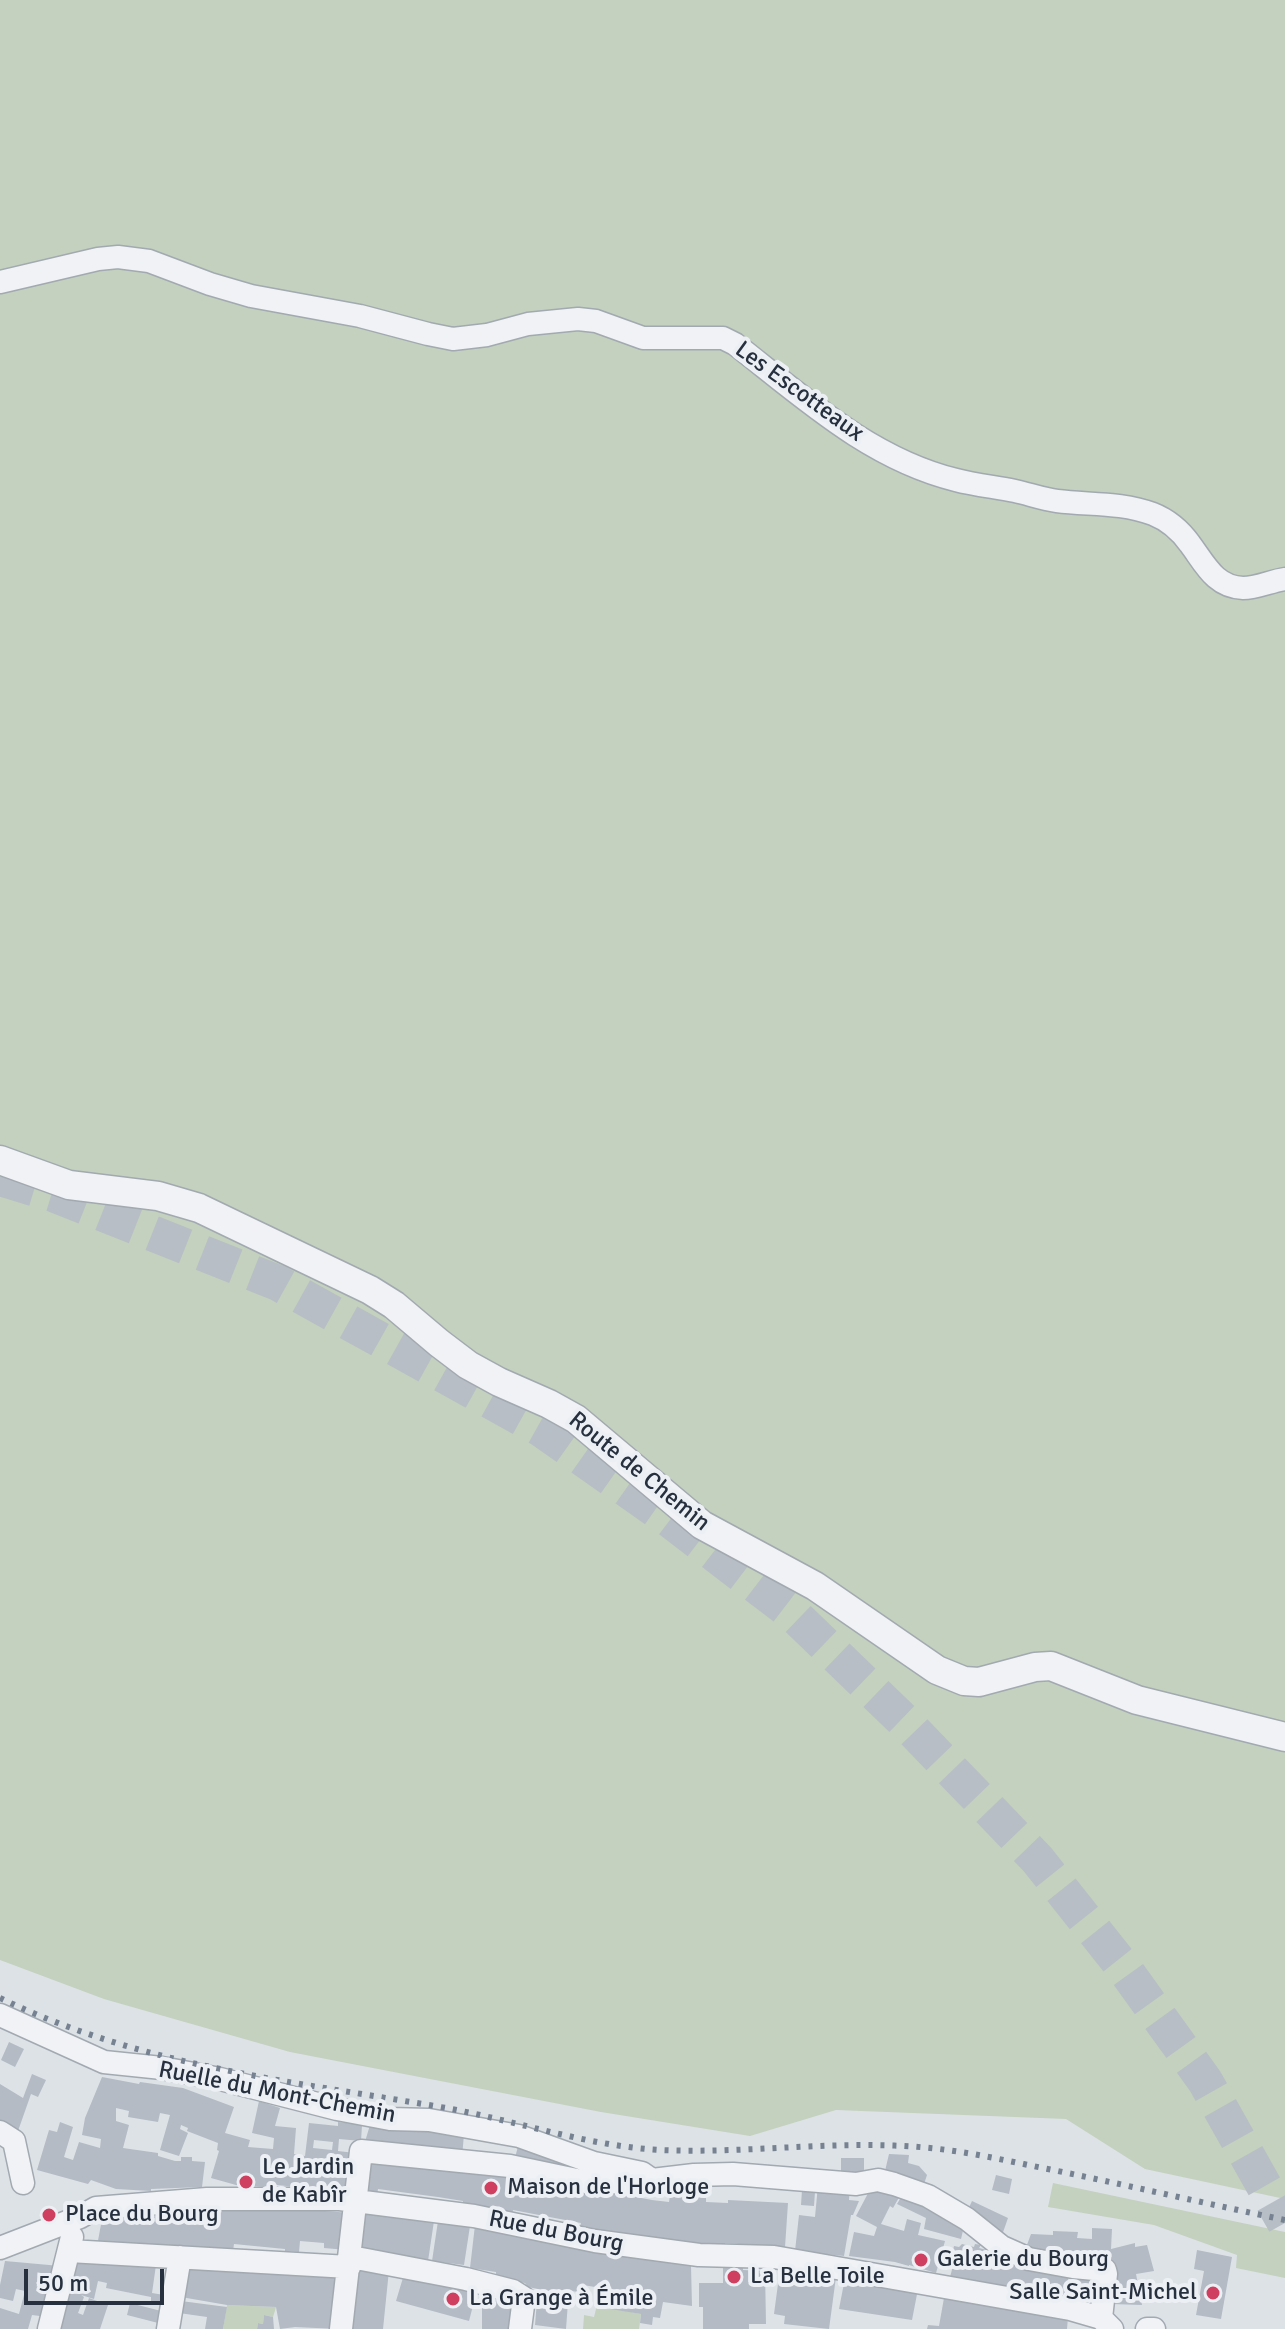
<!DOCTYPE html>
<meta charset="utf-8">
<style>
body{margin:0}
#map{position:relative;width:1285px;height:2329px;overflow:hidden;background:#dde2e7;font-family:Signika,sans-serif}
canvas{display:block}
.scale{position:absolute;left:24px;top:2269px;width:140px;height:36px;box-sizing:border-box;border:4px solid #26303e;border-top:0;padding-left:10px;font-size:24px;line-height:28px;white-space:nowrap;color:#26303e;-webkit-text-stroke:6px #ecf0f5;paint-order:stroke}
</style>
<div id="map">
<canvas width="1285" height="2329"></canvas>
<div class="scale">50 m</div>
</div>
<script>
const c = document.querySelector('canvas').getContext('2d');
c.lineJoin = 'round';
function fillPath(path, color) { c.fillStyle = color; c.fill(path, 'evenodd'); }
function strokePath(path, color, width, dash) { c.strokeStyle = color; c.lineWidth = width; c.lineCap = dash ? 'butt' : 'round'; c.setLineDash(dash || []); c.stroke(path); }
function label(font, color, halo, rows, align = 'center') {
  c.font = font + ' Signika,sans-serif'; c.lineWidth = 8; c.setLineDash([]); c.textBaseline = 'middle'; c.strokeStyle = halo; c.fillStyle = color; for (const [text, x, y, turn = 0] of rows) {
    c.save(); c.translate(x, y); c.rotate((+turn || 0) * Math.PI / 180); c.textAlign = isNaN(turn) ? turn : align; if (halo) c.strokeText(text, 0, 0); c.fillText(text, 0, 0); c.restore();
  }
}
fillPath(new Path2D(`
 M0,0H1285V2199L1145,2169L1066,2119L836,2110L750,2136L601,2112L290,2052L104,1999L0,1960Z
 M1053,2183L1285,2232V2278L1236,2268L1237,2255L1154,2225L1048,2207Z
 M227,2305L276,2307L273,2317L264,2315L263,2324L258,2323L257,2329H223Z
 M597,2305L641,2314L639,2329H583L584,2315L594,2317Z`), '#c4d1be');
fillPath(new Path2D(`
 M9,2042L24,2049L15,2067L1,2060Z
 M32,2074L46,2080L38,2097L31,2094L18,2131L0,2120V2084L23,2098Z
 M102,2077L139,2084L140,2082L183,2088L234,2107L225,2133L250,2140L248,2147L273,2149L274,2138L252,2133L259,2101L280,2108L275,2126L296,2128L294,2154L305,2156L309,2123L338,2126V2122L362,2125L361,2141L339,2139L338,2151L355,2153L351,2193L268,2184V2187L236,2185L211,2178L219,2151L217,2150L218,2143L187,2131L188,2128L181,2125L180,2129L188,2133L179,2156L160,2150L170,2115L160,2113L158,2122L128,2117L129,2111L116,2108V2121L129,2125L123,2148L158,2153V2156L175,2161H181V2157H192V2161L205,2162L202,2187L151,2189V2191L116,2189L91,2180L88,2184L37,2170L49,2130L57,2132L60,2122L73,2127L64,2157L73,2160L79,2142L100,2148L101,2139L82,2135L85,2118ZM314,2140L333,2142L332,2150L313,2148Z
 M370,2125L411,2128V2132L425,2131L426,2125L464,2134L462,2157L364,2145Z
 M518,2146L591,2164L595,2180L515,2158Z
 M889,2154L909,2155L908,2163L919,2166L927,2175L923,2187L885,2171Z
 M365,2156L574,2185L652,2200L669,2202L670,2195L706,2198V2202L728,2203V2200L788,2203L785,2247L725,2243V2246L649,2241L645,2237L624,2233V2236L580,2227L581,2223L513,2210L512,2214L463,2205V2201L438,2197L378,2189L377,2196L363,2195Z
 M841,2158H864V2177H841Z
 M996,2175L1012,2179L1009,2194L992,2190Z
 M874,2182L901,2194L893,2208L890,2206L881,2224L904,2231L907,2219L921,2223L918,2235L945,2241L936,2273L909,2265V2266L895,2262L849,2256L854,2232L874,2236L877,2227L856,2216Z
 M818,2185L850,2186L849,2200L859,2201L853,2215H851L844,2256L795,2251L799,2215L815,2217Z
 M802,2190L815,2191L814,2206L801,2205Z
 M903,2194L965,2222L961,2239L924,2229L926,2218L897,2204Z
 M972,2201L1008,2218L1001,2238L966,2214Z
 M136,2209H302L350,2213L347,2250L324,2248V2243L300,2241L299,2252L285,2251V2249L234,2244L233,2251L141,2243L139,2250L97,2246L102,2219Z
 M361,2212L385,2217L434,2221L428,2261L392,2256V2254L356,2252Z
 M438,2221L470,2226L464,2265L432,2261Z
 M475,2225L594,2252L691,2266L692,2306L663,2302L660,2318L653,2317L652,2325L640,2323L641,2314L598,2307L601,2288L583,2285L582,2292L555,2290L553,2298L568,2302L566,2329L535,2325L538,2289L528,2287L525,2283L501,2279L502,2277L496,2275V2272L470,2268Z
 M1092,2228L1112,2229L1111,2249L1135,2243V2247L1147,2245L1154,2271L1136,2274L1142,2305L1112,2304L1117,2277L1115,2265L1024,2253L1031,2234L1053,2235V2231L1078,2232L1077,2238L1092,2239Z
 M962,2244L974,2247L975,2244L981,2245L979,2248L987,2250L988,2244L1069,2268L1067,2298L950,2277L956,2255L952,2254L954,2246L959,2247Z
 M1197,2250L1232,2257L1221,2319L1196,2315L1204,2271L1194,2269Z
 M75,2257L156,2265L152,2293L170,2296L169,2306L151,2301V2297L106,2288L107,2283L98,2281L94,2299L81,2295L84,2297L78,2313L83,2315L89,2298L108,2305L100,2329H59Z
 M5,2261L60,2266L40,2329L37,2328L40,2316L32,2315L28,2329H0V2308L19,2314L25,2291L16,2289L13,2301L0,2298V2285Z
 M186,2264L339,2272L338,2329L295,2327L280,2329L276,2307L227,2305L181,2297Z
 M354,2266L389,2270L383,2329H347Z
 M723,2266H743V2270L765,2271L766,2324H749V2329H703V2307H699V2283H723Z
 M780,2269L836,2277L829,2329L784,2324L785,2316L774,2314Z
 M1075,2270L1097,2271L1096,2301L1074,2300Z
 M405,2271L477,2290L469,2321L396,2301Z
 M845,2278L918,2289L912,2320L839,2309Z
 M482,2293L497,2297V2302L514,2304L512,2329H482Z
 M944,2298L1068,2317L1067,2329H927L928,2325L939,2326Z
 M181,2301L227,2307L223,2329H205L207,2317L179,2313Z
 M130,2303L165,2312L162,2324L127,2315Z
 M264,2315L273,2317L274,2329H257L258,2323L263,2324Z`), '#b4bbc4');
strokePath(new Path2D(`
 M0,1178L53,1194L278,1283L541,1429L666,1517L792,1613L905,1722L1037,1859L1123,1967L1205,2081L1285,2223`), '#b8bec5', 36, [36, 18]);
const minor = new Path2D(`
 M0,282L98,259L118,257L149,261L210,284L251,296L360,316L428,334L453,339L487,335L528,324L578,319L596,321L643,338H723L735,344C803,397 870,459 956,480C975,485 995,487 1015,491C1029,494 1042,499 1057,501C1089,505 1121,502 1153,514C1168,520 1180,530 1190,544C1205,564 1215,587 1243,588C1257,588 1271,581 1285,579
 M0,2015L104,2062L162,2068L220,2079L337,2109L390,2119L429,2120L519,2136L594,2163L642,2173L652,2180L694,2175L733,2174L856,2184L878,2180L894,2184L928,2196L967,2219L1002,2247L1029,2259L1073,2267L1105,2270L1106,2274L1101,2318
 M0,2132L14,2141L23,2183
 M0,2248L80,2217L96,2208L207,2199H340L474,2216L595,2241L699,2255L774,2257L1070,2309L1101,2318L1112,2329
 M69,2251L349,2267
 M351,2257L466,2279L513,2291L524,2298L520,2329
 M49,2329L72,2237
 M168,2329L180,2257
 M341,2329L361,2151L510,2166L586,2182H635
 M1147,2329H1154`);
const tertiary = new Path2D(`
 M0,1160L69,1185L158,1196L199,1208L370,1290L394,1305L439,1343L468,1365L499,1382L549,1404L576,1419L702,1525L815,1586L937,1670L964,1681L979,1682L1035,1667L1051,1666L1137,1700L1285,1737`);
strokePath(minor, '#a2a9b1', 25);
strokePath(tertiary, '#a2a9b1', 31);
strokePath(minor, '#f0f2f5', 22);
strokePath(tertiary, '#f0f2f5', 28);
strokePath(new Path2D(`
 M0,1998C143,2067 292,2081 446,2108C517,2121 588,2146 660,2150C749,2154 840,2139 930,2148C971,2152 1012,2162 1053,2170C1131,2186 1208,2204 1285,2220`), '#768291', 6, [4, 8]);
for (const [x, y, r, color] of [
 [246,2182,8,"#cf3f5f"],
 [491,2188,8,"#cf3f5f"],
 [49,2215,8,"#cf3f5f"],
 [921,2260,8,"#cf3f5f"],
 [734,2277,8,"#cf3f5f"],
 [1213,2293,8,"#cf3f5f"],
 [453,2299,8,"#cf3f5f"]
]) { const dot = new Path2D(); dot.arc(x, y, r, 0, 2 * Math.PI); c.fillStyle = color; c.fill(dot); strokePath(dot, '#ecf0f5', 3); }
label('24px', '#26303e', '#ecf0f5', [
 ["Les Escotteaux",799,392,36],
 ["Route de Chemin",639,1472,39],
 ["Ruelle du Mont-Chemin",277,2093,11],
 ["Rue du Bourg",556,2232,11]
]);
label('24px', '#26303e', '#ecf0f5', [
 ["Le Jardin",262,2168],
 ["de Kabîr",262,2196],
 ["Maison de l'Horloge",507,2188],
 ["Place du Bourg",65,2215],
 ["Galerie du Bourg",937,2260],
 ["La Belle Toile",750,2277],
 ["Salle Saint-Michel",1197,2293,"right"],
 ["La Grange à Émile",469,2299]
], 'left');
</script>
